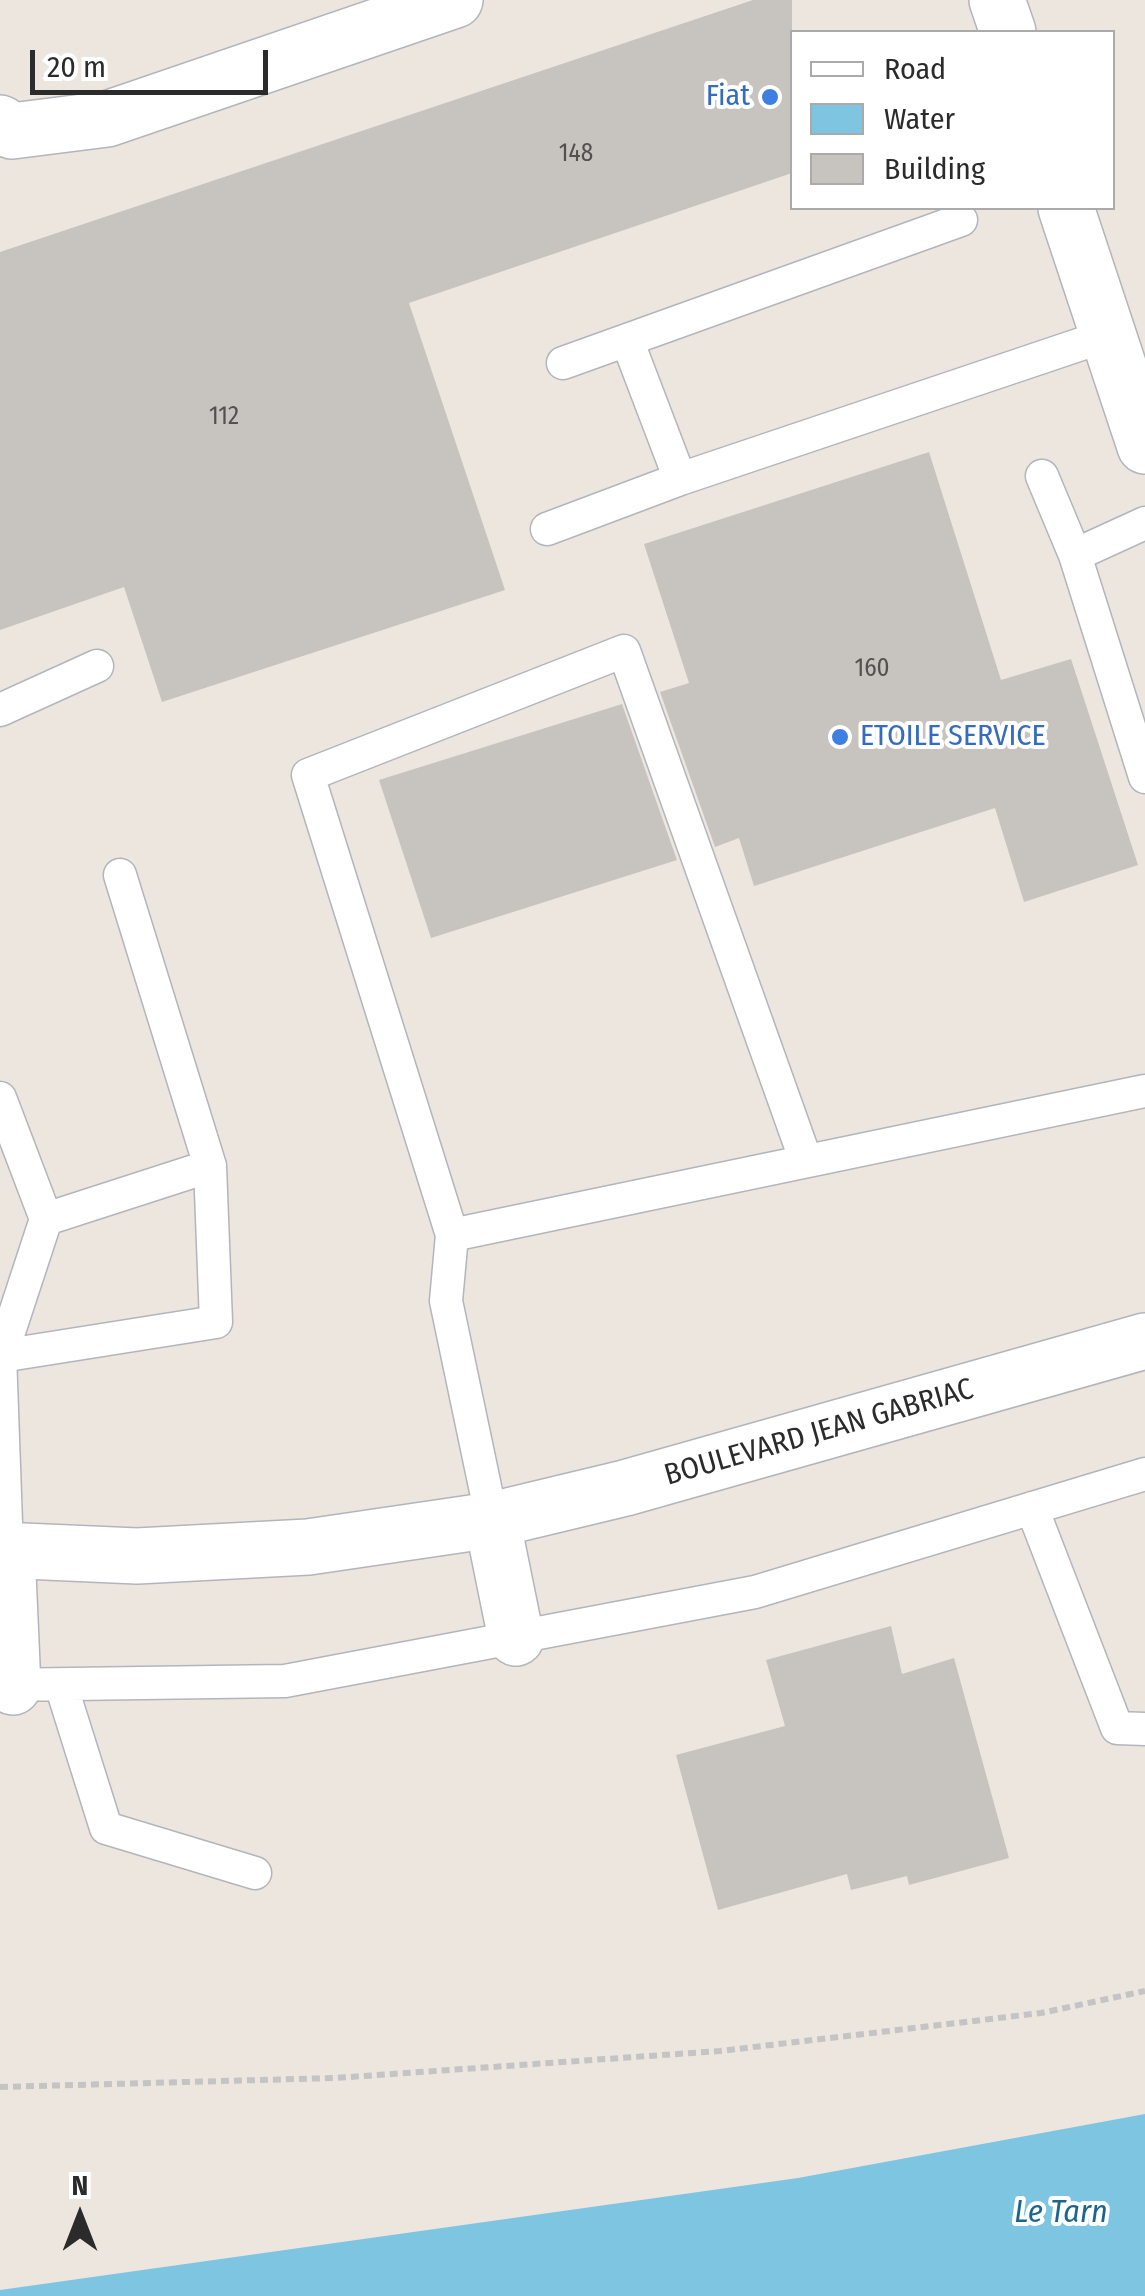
<!DOCTYPE html>
<style>
body{margin:0}
#map{position:relative;width:1145px;height:2296px;overflow:hidden;background:#ece6df;font-family:"Fira Sans Condensed",sans-serif}
canvas{display:block}
.legend{position:absolute;left:790px;top:30px;width:325px;height:180px;box-sizing:border-box;background:#fff;border:2px solid #aaa;margin:0;padding:12px 18px;list-style:none;font-size:30px;color:#2b2b2b}
.legend li{display:flex;align-items:center;gap:20px;height:50px}
.legend b{width:50px;border:2px solid #aaa}
.north{position:absolute;left:30px;top:2166px;width:100px;height:100px;-webkit-text-stroke:8px #fff;paint-order:stroke;rotate:0deg;font-size:28px;font-weight:700;line-height:40px;text-align:center;color:#2b2b2b}
.north::after{content:'';display:block;margin:auto;width:35px;height:45px;background:#2b2b2b;clip-path:polygon(50% 0,100% 100%,50% 72%,0 100%)}
.scale{position:absolute;left:30px;top:50px;width:238px;height:45px;box-sizing:border-box;border:5px solid #2b2b2b;border-top:0;padding-left:12px;font-size:30px;line-height:35px;white-space:nowrap;color:#2b2b2b;-webkit-text-stroke:8px #fff;paint-order:stroke}
</style>
<div id="map">
<canvas width="1145" height="2296"></canvas>
<ul class="legend">
<li><b style="height:12px;background:#fff"></b>Road</li>
<li><b style="height:28px;background:#7ec5e2"></b>Water</li>
<li><b style="height:28px;background:#c7c3be"></b>Building</li>
</ul>
<div class="north">N</div>
<div class="scale">20 m</div>
</div>
<script>
const c = document.querySelector('canvas').getContext('2d');
c.lineJoin = 'round';
function fillPath(path, color) { c.fillStyle = color; c.fill(path, 'evenodd'); }
function strokePath(path, color, width, dash) { c.strokeStyle = color; c.lineWidth = width; c.lineCap = dash ? 'butt' : 'round'; c.setLineDash(dash || []); c.stroke(path); }
function label(font, color, halo, rows, align = 'center') {
  c.font = font + ' "Fira Sans Condensed",sans-serif'; c.lineWidth = 8; c.setLineDash([]); c.textBaseline = 'middle'; c.strokeStyle = halo; c.fillStyle = color; for (const [text, x, y, turn = 0] of rows) {
    c.save(); c.translate(x, y); c.rotate((+turn || 0) * Math.PI / 180); c.textAlign = isNaN(turn) ? turn : align; if (halo) c.strokeText(text, 0, 0); c.fillText(text, 0, 0); c.restore();
  }
}
fillPath(new Path2D(`
 M1145,2114V2296H0V2290L798,2178Z`), '#7ec5e2');
fillPath(new Path2D(`
 M753,0H792V173L409,303L505,590L162,702L124,587L0,630V252Z
 M929,452L1001,680L1071,659L1138,865L1024,902L995,808L754,886L739,838L715,847L660,692L689,683L644,544Z
 M622,704L677,860L431,938L379,780Z
 M891,1626L902,1674L954,1658L1009,1858L909,1885L907,1876L851,1890L847,1874L718,1910L676,1755L785,1726L766,1660Z`), '#c7c3be');
const lane = new Path2D(`
 M627,340L680,479
 M563,363L961,220
 M1042,476L1075,555L1145,777
 M547,529L680,479L1108,335
 M1075,555L1145,523
 M0,710L97,666
 M0,1098L46,1219L1,1356L216,1322L210,1166L120,875
 M46,1219L210,1166
 M452,1235L308,775L624,651L806,1161
 M0,1354L7,1551
 M1032,1508L1117,1728L1145,1729
 M492,1520L446,1301L452,1235L1145,1091
 M0,1685L285,1681L755,1592L1145,1474
 M61,1685L106,1828L255,1873`);
const street = new Path2D(`
 M997,0L1008,32
 M0,123L12,131L107,119L455,0
 M1066,208L1145,446
 M492,1520L516,1638
 M7,1551L13,1687`);
const secondary = new Path2D(`
 M0,1550L137,1556L308,1547L492,1520L625,1488L1145,1341`);
strokePath(lane, '#b3b5bd', 35);
strokePath(street, '#b3b5bd', 58);
strokePath(secondary, '#b3b5bd', 58);
strokePath(new Path2D(`
 M0,2087L335,2078L720,2051L1041,2013L1145,1991`), '#c4c4c4', 6, [8, 5]);
strokePath(lane, '#fff', 32);
strokePath(street, '#fff', 55);
strokePath(secondary, '#fff', 55);
for (const [x, y, r, color] of [
 [770,97,10,"#3f7fe0"],
 [840,737,10,"#3f7fe0"]
]) { const dot = new Path2D(); dot.arc(x, y, r, 0, 2 * Math.PI); c.fillStyle = color; c.fill(dot); strokePath(dot, '#fff', 4); }
label('25px', '#525150', null, [
 ["148",576,154],
 ["112",224,417],
 ["160",872,669]
]);
label('30px', '#366cbe', '#fff', [
 ["Fiat",750,97],
 ["ETOILE SERVICE",860,737,"left"]
], 'right');
label('30px', '#2b2b2b', '#fff', [
 ["BOULEVARD JEAN GABRIAC",819,1433,-16]
]);
label('italic 32px', '#1c658f', '#fff', [
 ["Le Tarn",1061,2213]
]);
</script>
